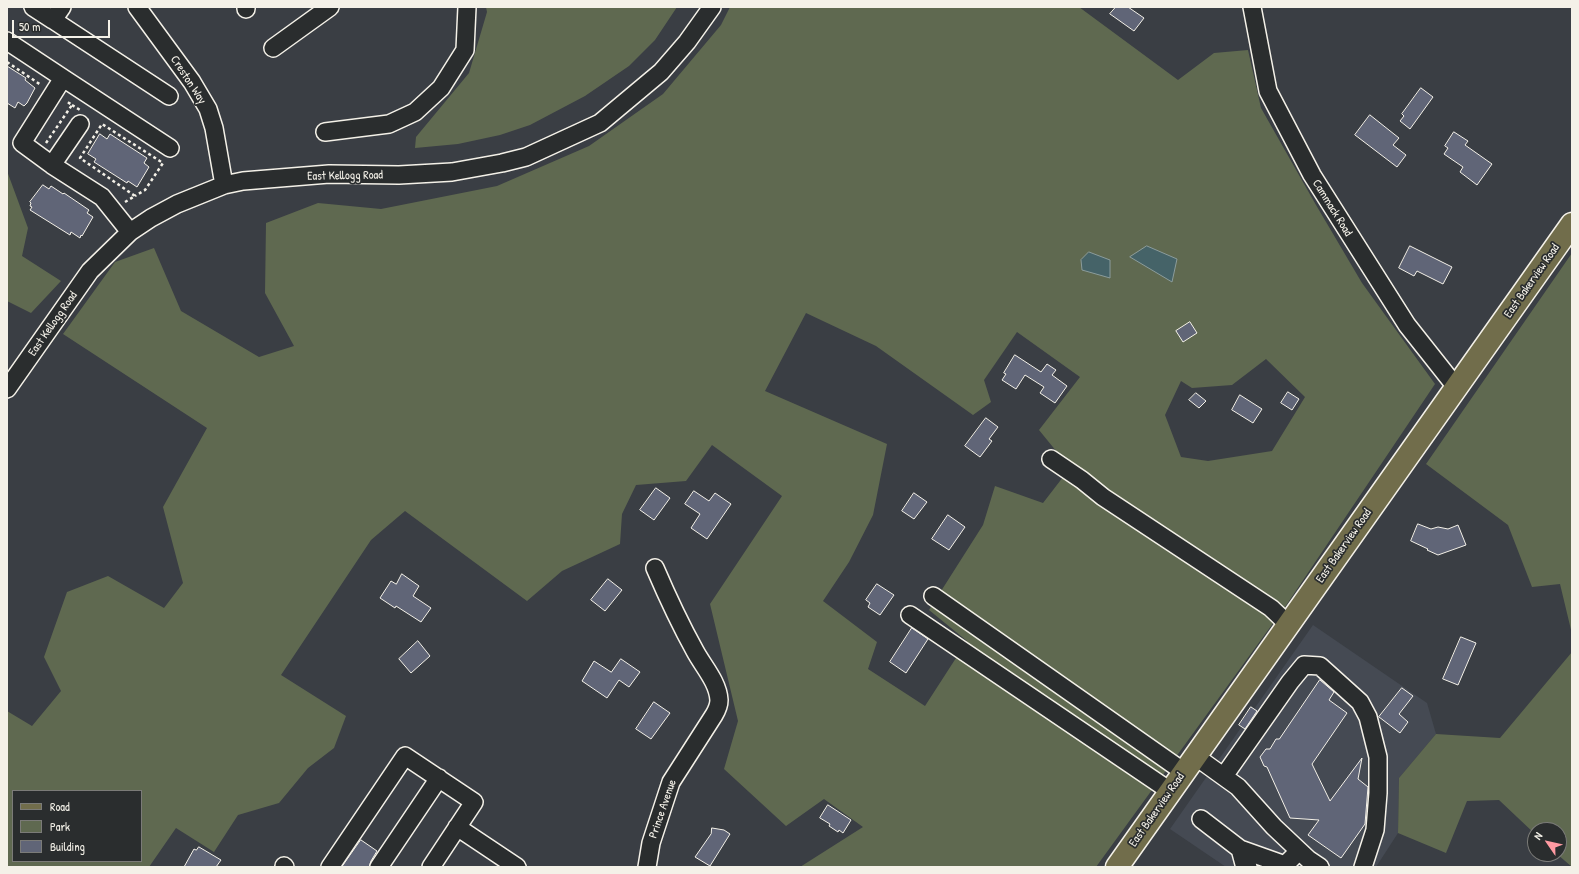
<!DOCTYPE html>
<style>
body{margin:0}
#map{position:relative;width:1579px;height:874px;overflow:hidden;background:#3a3e44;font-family:"Patrick Hand",sans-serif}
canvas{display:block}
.frame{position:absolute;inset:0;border:8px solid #f4f1e8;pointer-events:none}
.legend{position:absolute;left:12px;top:790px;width:130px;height:72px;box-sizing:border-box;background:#2a2d2e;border:1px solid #7b7b78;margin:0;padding:5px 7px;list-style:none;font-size:12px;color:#f4f1e8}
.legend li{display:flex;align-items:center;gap:8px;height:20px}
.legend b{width:20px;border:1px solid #7b7b78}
.north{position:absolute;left:1527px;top:822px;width:40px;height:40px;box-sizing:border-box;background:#2a2d2e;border:1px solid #7b7b78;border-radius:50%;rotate:304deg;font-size:11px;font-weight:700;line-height:16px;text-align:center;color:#f4f1e8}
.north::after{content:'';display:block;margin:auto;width:14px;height:18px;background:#ff9aa2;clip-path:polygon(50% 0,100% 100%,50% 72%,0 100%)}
.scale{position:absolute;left:12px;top:20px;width:98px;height:18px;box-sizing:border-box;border:2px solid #f4f1e8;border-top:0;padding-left:5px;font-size:12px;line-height:14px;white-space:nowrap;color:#f4f1e8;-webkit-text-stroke:3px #2a2d2e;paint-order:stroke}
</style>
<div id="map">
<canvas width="1579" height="874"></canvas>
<div class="frame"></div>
<ul class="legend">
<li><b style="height:5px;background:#716d4b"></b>Road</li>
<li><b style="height:11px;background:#5f6950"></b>Park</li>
<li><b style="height:11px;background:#606577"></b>Building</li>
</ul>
<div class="north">N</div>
<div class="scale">50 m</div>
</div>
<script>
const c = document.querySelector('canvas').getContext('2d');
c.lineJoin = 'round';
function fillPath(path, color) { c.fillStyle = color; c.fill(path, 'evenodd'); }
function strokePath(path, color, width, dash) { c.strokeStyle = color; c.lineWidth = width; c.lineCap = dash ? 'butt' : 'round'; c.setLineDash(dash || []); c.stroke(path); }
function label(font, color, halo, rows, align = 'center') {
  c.font = font + ' "Patrick Hand",sans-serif'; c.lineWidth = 3.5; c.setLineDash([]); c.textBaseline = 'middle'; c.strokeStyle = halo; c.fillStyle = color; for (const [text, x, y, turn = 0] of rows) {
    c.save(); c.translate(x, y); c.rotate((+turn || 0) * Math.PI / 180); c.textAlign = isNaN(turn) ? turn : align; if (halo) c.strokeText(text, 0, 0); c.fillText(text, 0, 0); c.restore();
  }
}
fillPath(new Path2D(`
 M1313,625L1427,703L1436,734L1399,778L1398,833L1376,867H1226L1170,829Z`), '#454a53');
fillPath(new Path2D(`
 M486,7H677L655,40L629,66L585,96L530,125L500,135L458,144L415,148L416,137L469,73L487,12Z
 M730,7H1079L1178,80L1214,53L1248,50L1261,108L1316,205L1362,283L1435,384L1287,604L1096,867H800L863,827L824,799L786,826L724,769L738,721L710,604L782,496L712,445L686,481L636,485L622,514L620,544L562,571L527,601L405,511L371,540L281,675L346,716L334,748L308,768L279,803L238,815L214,852L176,828L149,867H7V711L32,726L61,691L44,657L67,592L108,576L164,608L183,583L163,507L207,428L63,334L115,262L154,248L181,311L259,357L294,346L265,293L266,223L318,203L381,209L497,186L589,146L663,94L721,25ZM806,313L876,346L973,415L991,402L984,380L1017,332L1080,377L1039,430L1070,468L1043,503L995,486L983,525L929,610L967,641L925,706L868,669L877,642L823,601L849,562L873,515L887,444L765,391ZM1266,359L1305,397L1272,451L1208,461L1181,457L1165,415L1181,381L1192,388L1232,385ZM13,791H141V861H13Z
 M7,171L28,228L22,256L61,281L31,313L7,301Z
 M1572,253V634L1560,584L1532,587L1508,525L1426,464Z
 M1572,652V867L1557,854H1559V830H1535V834L1499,800L1467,801L1446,853L1398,833L1399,778L1436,734L1500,738Z`), '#5f6950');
const water = new Path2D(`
 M1147,246L1177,259L1172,282L1130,257Z
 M1089,252L1110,260V278L1082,270L1081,260Z`);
fillPath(water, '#456368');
strokePath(water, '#8b9c9b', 1);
const building = new Path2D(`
 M1116,7H1128L1144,18L1134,31L1110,14Z
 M7,66L26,78L25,80L35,88L27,103L24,106L18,102L15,108L7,103Z
 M1421,88L1433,97L1410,129L1400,121L1404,116L1402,114Z
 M1370,115L1399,138L1393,145L1406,155L1397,167L1355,135Z
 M1454,132L1468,141L1465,145L1492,164L1477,185L1460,172L1463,167L1444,154L1448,148L1445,146Z
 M100,134L107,139L110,134L147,158L144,163L149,167L137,187L128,181L127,183L94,162L96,159L88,154Z
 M43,185L49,189L51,186L63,194L64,193L89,210L87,213L93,217L82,236L81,235L80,238L71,232L70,235L30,210L32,207L30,206L31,203L30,202Z
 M1410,246L1452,267L1443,284L1417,271L1414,276L1399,268Z
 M1190,322L1197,333L1183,342L1176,331Z
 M1015,355L1041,372L1047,364L1056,370L1052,375L1067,386L1055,403L1040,393L1044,387L1025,375L1016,389L1002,380L1006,374L1004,373Z
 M1288,392L1299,399L1292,410L1281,403Z
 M1196,393L1206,401L1199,408L1189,400Z
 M1240,395L1262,409L1253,423L1232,410Z
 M986,418L998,427L989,439L992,441L980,457L965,446Z
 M656,488L670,498L654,520L640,510Z
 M694,491L709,501L715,493L731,504L707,539L691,528L700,514L685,504Z
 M914,493L927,502L914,519L902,511Z
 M948,515L965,527L949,550L932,539Z
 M1418,524L1431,529L1438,527L1448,529L1458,525L1466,545L1438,555L1427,550L1428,549L1411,541Z
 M402,574L419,586L413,596L431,608L421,622L396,606L395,608L380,598L391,581L396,584Z
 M608,579L622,590L605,611L591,600Z
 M877,584L894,595L880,615L868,607L870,603L866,600Z
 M912,628L928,639L906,673L890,662Z
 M1461,637L1476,643L1458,685L1443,679Z
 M418,641L430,656L411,673L399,659Z
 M621,659L640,672L629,687L619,680L607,698L582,681L594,661L611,672Z
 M1320,680L1334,692L1329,700L1347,713L1312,764L1330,801L1362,758L1358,779L1368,787L1365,824L1341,858L1308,835L1319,820L1290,818L1267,767L1264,766L1260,757L1266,749H1270L1276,739H1279Z
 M1402,688L1413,696L1399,714L1408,722L1400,733L1379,717Z
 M654,702L670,713L651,739L636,729Z
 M1251,707L1257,711L1245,729L1239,725Z
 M828,805L851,820L843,833L839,830L838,832L829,826L830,824L820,818Z
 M712,828L724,830L730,834L710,866L695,857L711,834Z
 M361,840L377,851L371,861L369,867H342Z
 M199,847L221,860L216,867H184L194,849L196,850Z`);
fillPath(building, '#606577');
strokePath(building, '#f4f1e8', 1);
const minor = new Path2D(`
 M33,7L53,20
 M62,7L53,20L169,96
 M137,7L192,82L208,109L214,128L224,185
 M1252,7L1268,91L1312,175L1407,325L1456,387
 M246,9V7
 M7,41L63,78L22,143L52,165L102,197L130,232
 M273,48L330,7
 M63,78L170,148
 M325,132L389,124L415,112L441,88L465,50L467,7
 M52,165L80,124
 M7,389L90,271L130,232L151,218L177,204L224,185L243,181L329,174L399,175L452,172L502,163L526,157L600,123L661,72L687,42L712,7
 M1051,459L1082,480L1103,497L1271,608L1289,625
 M933,596L1184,772
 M910,615L1170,791
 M1195,756L1238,787L1274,827L1308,859L1320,867
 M1224,776L1290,682L1304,665L1320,666L1360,702L1368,717L1378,757V793L1375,830L1363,867
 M1201,819L1240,849L1285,865L1299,851
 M457,827L517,867
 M1240,849L1244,864L1248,867
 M284,866L285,867
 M330,867L405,756L474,802L431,867
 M379,867L439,778
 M647,867L651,843L671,782L714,715C717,710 719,706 719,700C718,682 703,666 695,651C680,624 667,596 655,568`);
const major = new Path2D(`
 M1117,867L1572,224`);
strokePath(minor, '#f4f1e8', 20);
strokePath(major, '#f4f1e8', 25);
strokePath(new Path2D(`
 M7,62L41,85
 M72,105L80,110
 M46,143L72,105L66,101
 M125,202L135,196L80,158L102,124L163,163L145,190L135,196`), '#f4f1e8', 2.5, [3, 3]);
strokePath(minor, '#2a2d2e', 17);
strokePath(major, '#716d4b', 22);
label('12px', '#f4f1e8', '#2a2d2e', [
 ["Creston Way",188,80,57],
 ["East Kellogg Road",345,176,-1],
 ["Cammack Road",1332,208,58],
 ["East Bakerview Road",1532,281,-55],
 ["East Kellogg Road",53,324,-55],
 ["East Bakerview Road",1344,546,-55],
 ["Prince Avenue",663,809,-71],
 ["East Bakerview Road",1157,810,-55]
]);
</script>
